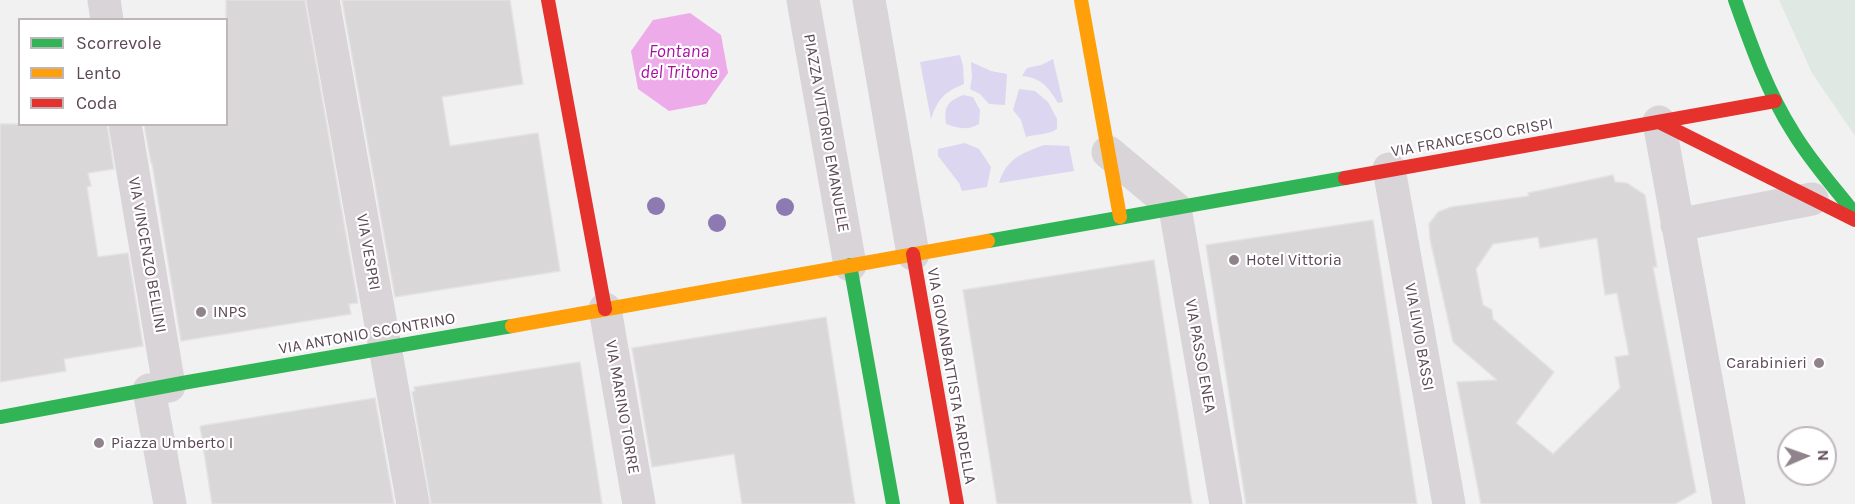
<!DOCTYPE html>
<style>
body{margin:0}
#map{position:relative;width:1855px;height:504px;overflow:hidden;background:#f1f1f1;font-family:Karla,sans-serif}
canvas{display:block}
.legend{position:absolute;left:18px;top:18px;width:210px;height:108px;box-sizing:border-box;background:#fff;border:2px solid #beb6bb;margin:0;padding:8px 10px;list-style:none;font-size:18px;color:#5d4856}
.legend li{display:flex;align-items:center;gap:12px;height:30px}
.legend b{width:30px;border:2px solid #beb6bb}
.north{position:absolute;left:1777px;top:426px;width:60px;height:60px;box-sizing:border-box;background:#fff;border:2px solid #beb6bb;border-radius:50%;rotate:88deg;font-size:16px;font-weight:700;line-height:24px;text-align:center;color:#5d4856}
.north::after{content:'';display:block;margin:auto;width:21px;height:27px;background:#91838c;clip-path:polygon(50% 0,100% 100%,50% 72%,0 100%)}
</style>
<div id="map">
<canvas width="1855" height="504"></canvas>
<ul class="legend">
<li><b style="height:8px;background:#30b455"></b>Scorrevole</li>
<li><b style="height:8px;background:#ff9f0a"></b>Lento</li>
<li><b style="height:8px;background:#e5322d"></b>Coda</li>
</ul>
<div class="north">N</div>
</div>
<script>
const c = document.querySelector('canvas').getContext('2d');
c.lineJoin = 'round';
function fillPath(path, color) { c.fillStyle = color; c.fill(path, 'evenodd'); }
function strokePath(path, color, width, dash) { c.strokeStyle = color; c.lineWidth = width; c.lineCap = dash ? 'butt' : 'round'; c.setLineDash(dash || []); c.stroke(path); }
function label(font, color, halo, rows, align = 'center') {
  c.font = font + ' Karla,sans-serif'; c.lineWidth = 4.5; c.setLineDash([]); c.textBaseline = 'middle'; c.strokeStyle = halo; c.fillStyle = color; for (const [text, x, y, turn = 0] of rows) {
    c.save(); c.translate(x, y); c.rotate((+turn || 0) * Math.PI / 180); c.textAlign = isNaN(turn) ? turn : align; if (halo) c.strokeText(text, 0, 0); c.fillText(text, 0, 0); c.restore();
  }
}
fillPath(new Path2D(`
 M960,55L963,66L964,84C944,92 938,99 931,119L920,62Z
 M1053,59L1063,102L1058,103C1048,87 1042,78 1022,76L1027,68L1041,65Z
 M971,62L991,71L1007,74L1005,105L989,104L980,94L970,89L972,77Z
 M1019,89L1035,91L1048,102L1057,119V129C1048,135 1036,134 1026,137L1021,120L1013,110Z
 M963,95L973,97L980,110L979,124C967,131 958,128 946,124C944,106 947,102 963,95Z
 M965,143L979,149L991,167L987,187L962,191L959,183L938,156V149Z
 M1044,145L1069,146L1074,171L999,183C1006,159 1022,153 1044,145Z`), '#dcd6f0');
fillPath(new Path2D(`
 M1779,0H1855V136L1812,73Z`), '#e0e8e4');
fillPath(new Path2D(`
 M690,13L721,35L728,73L706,104L669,111L638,89L631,51L653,20Z`), '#edabe9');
const building = new Path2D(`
 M226,0H305L358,303L349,304L351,314L181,341L152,163H151L144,124H226Z
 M342,0H510L523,84L442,97L450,146L538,133L560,271L395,297Z
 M0,124H107L114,169L88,173L91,186L87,187L98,257L128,253L143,346L64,359L66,371L0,382Z
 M1613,175L1615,182L1627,183L1645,195L1657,267H1653L1696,492L1675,504H1481L1457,382L1497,380L1453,342L1430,239L1429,224L1438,212L1451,207L1529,196L1528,193ZM1538,237L1540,248L1597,238L1605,295L1617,293L1629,355L1615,357L1620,388L1553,454L1516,423L1554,372L1493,319L1492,310L1483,305L1476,269L1493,244Z
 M1373,220L1417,504H1246L1206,245Z
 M1154,260L1192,504H997L963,290Z
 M826,317L855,504H742L734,454L652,467L632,348Z
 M580,362L602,504H431L412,392L415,391L414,387Z
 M375,398L394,504H212L200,426Z`);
fillPath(building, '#d9d7d8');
strokePath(building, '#e4e2e3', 1.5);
strokePath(new Path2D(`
 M104,0L107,20
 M323,0L413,504
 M803,0L850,265
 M869,0L913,254
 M1659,122L1729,504
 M125,124L169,386
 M1108,152L1175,208L1226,504
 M1389,169L1449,504
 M1677,225L1812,199
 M605,309L639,504
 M149,390L170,504`), '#d8d4d7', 33);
strokePath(new Path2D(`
 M1735,0C1751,45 1767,91 1793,132C1811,162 1834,187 1855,214
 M988,241L1345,178
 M850,265L893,504
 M0,417L188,382L512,326`), '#30b455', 14);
strokePath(new Path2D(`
 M1081,0L1120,217
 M512,326L988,241`), '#ff9f0a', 14);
strokePath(new Path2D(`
 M548,0L605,309
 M1659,122L1855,220
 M1345,178L1775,101
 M913,254L957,504`), '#e5322d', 14);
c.fillStyle = '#8d7ab2';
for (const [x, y] of [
 [656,206],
 [785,207],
 [717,223]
]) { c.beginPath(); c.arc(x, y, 9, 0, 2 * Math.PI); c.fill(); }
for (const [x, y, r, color] of [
 [1234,260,6,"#91838c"],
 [201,312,6,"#91838c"],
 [1819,363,6,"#91838c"],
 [99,443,6,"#91838c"]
]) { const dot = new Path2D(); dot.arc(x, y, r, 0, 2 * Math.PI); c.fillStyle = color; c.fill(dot); strokePath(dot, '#fff', 2); }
label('16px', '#5d4856', '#fff', [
 ["PIAZZA VITTORIO EMANUELE",826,133,80],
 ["VIA FRANCESCO CRISPI",1472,138,-10],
 ["VIA VESPRI",368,252,80],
 ["VIA VINCENZO BELLINI",147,255,80],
 ["VIA ANTONIO SCONTRINO",367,334,-10],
 ["VIA LIVIO BASSI",1419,337,80],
 ["VIA PASSO ENEA",1200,356,80],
 ["VIA GIOVANBATTISTA FARDELLA",951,376,80],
 ["VIA MARINO TORRE",622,407,80]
]);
label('16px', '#5d4856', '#fff', [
 ["Hotel Vittoria",1246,260],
 ["INPS",213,312],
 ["Carabinieri",1807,363,"right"],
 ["Piazza Umberto I",111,443]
], 'left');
label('italic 18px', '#aa0ea1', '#fff', [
 ["Fontana",679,52],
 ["del Tritone",679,73]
]);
</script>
